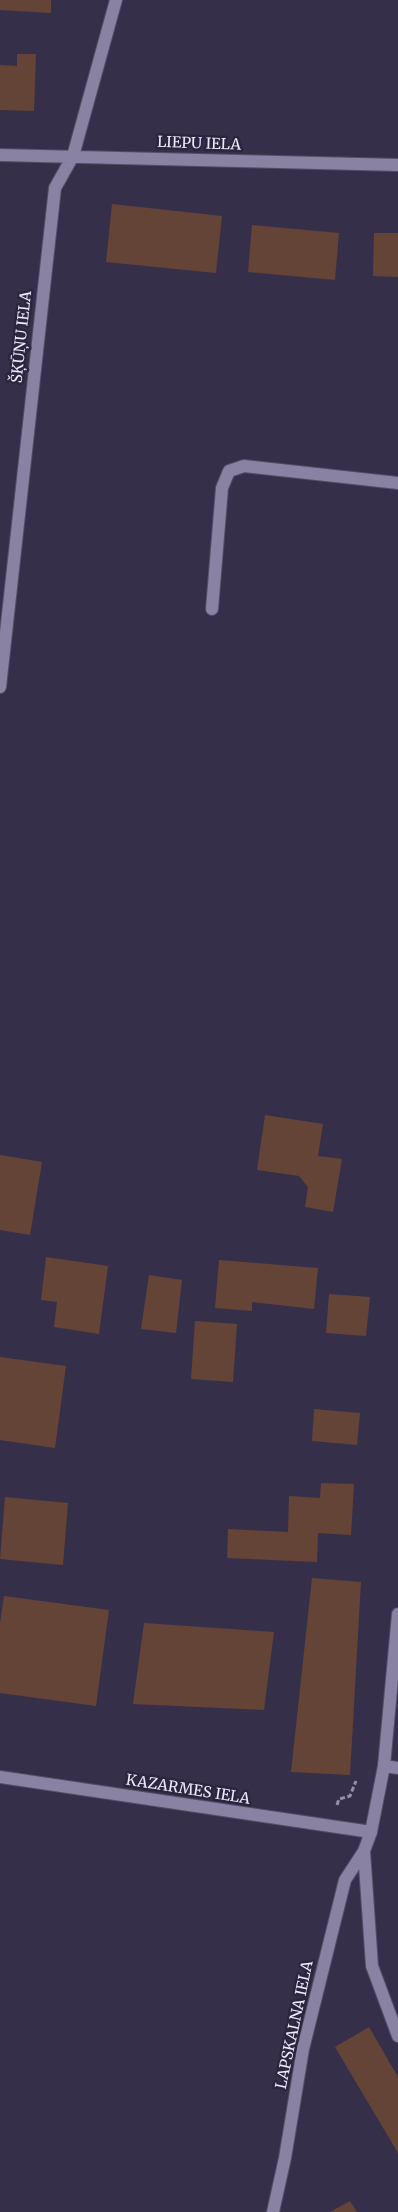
<!DOCTYPE html>
<meta charset="utf-8">
<style>
body{margin:0}
canvas{display:block;background:#362f4a}
</style>
<canvas width="398" height="2212"></canvas>
<script>
const c = document.querySelector('canvas').getContext('2d');
c.lineJoin = 'round';
function fillPath(path, color) { c.fillStyle = color; c.fill(path, 'evenodd'); }
function strokePath(path, color, width, dash) { c.strokeStyle = color; c.lineWidth = width; c.lineCap = dash ? 'butt' : 'round'; c.setLineDash(dash || []); c.stroke(path); }
function label(font, color, halo, rows, align = 'center') {
  c.font = font + ' Merriweather,serif'; c.lineWidth = 5; c.setLineDash([]); c.textBaseline = 'middle'; c.strokeStyle = halo; c.fillStyle = color; for (const [text, x, y, turn = 0] of rows) {
    c.save(); c.translate(x, y); c.rotate((+turn || 0) * Math.PI / 180); c.textAlign = isNaN(turn) ? turn : align; if (halo) c.strokeText(text, 0, 0); c.fillText(text, 0, 0); c.restore();
  }
}
fillPath(new Path2D(`
 M0,0H51V13L0,10Z
 M17,54H36L34,111L0,110V65L17,66Z
 M112,204L222,216L216,273L106,262Z
 M252,225L339,233L335,280L248,272Z
 M374,233H398V277L373,276Z
 M265,1115L323,1124L318,1156L342,1159L333,1212L305,1207L308,1187L299,1176L257,1170Z
 M0,1155L42,1162L30,1235L0,1230Z
 M46,1257L108,1266L99,1334L54,1327L57,1302L41,1300Z
 M219,1260L318,1268L314,1309L252,1302V1311L215,1308Z
 M149,1275L182,1280L176,1333L141,1329Z
 M329,1294L370,1297L366,1336L326,1333Z
 M195,1321L237,1324L233,1382L191,1379Z
 M0,1357L66,1366L55,1448L0,1440Z
 M314,1409L360,1413L357,1445L312,1441Z
 M321,1483L354,1484L351,1535L318,1533L317,1562L227,1558L228,1529L288,1532L289,1496L320,1498Z
 M5,1497L68,1503L63,1565L0,1559Z
 M312,1578L361,1582L350,1775L291,1772Z
 M4,1596L109,1610L96,1706L0,1693V1623Z
 M144,1623L274,1632L264,1710L133,1704Z
 M369,2027L398,2077V2153L335,2047Z
 M350,2201L357,2212H330Z`), '#634436');
const lane = new Path2D(`
 M212,609L222,488L229,471L244,466L398,483
 M384,1766L398,1768`);
const street = new Path2D(`
 M0,155L398,165
 M0,687L55,188L73,156L116,0
 M0,1777L371,1832`);
const secondary = new Path2D(`
 M364,1851L372,1966L398,2036
 M273,2212L285,2158L303,2049L345,1880L364,1851L371,1832L384,1766L398,1614`);
strokePath(lane, '#534d65', 14);
strokePath(street, '#534d65', 14);
strokePath(secondary, '#534d65', 14);
strokePath(new Path2D(`
 M337,1805L339,1799L350,1796L356,1781`), '#948fa5', 3, [5, 2.5]);
strokePath(lane, '#8982a2', 12);
strokePath(street, '#8982a2', 12);
strokePath(secondary, '#8982a2', 12);
label('15px', '#eeebfd', '#2c253f', [
 ["LIEPU IELA",199,144,2],
 ["ŠĶŪŅU IELA",22,337,-84],
 ["KAZARMES IELA",188,1790,9],
 ["LAPSKALNA IELA",295,2025,-78]
]);
</script>
